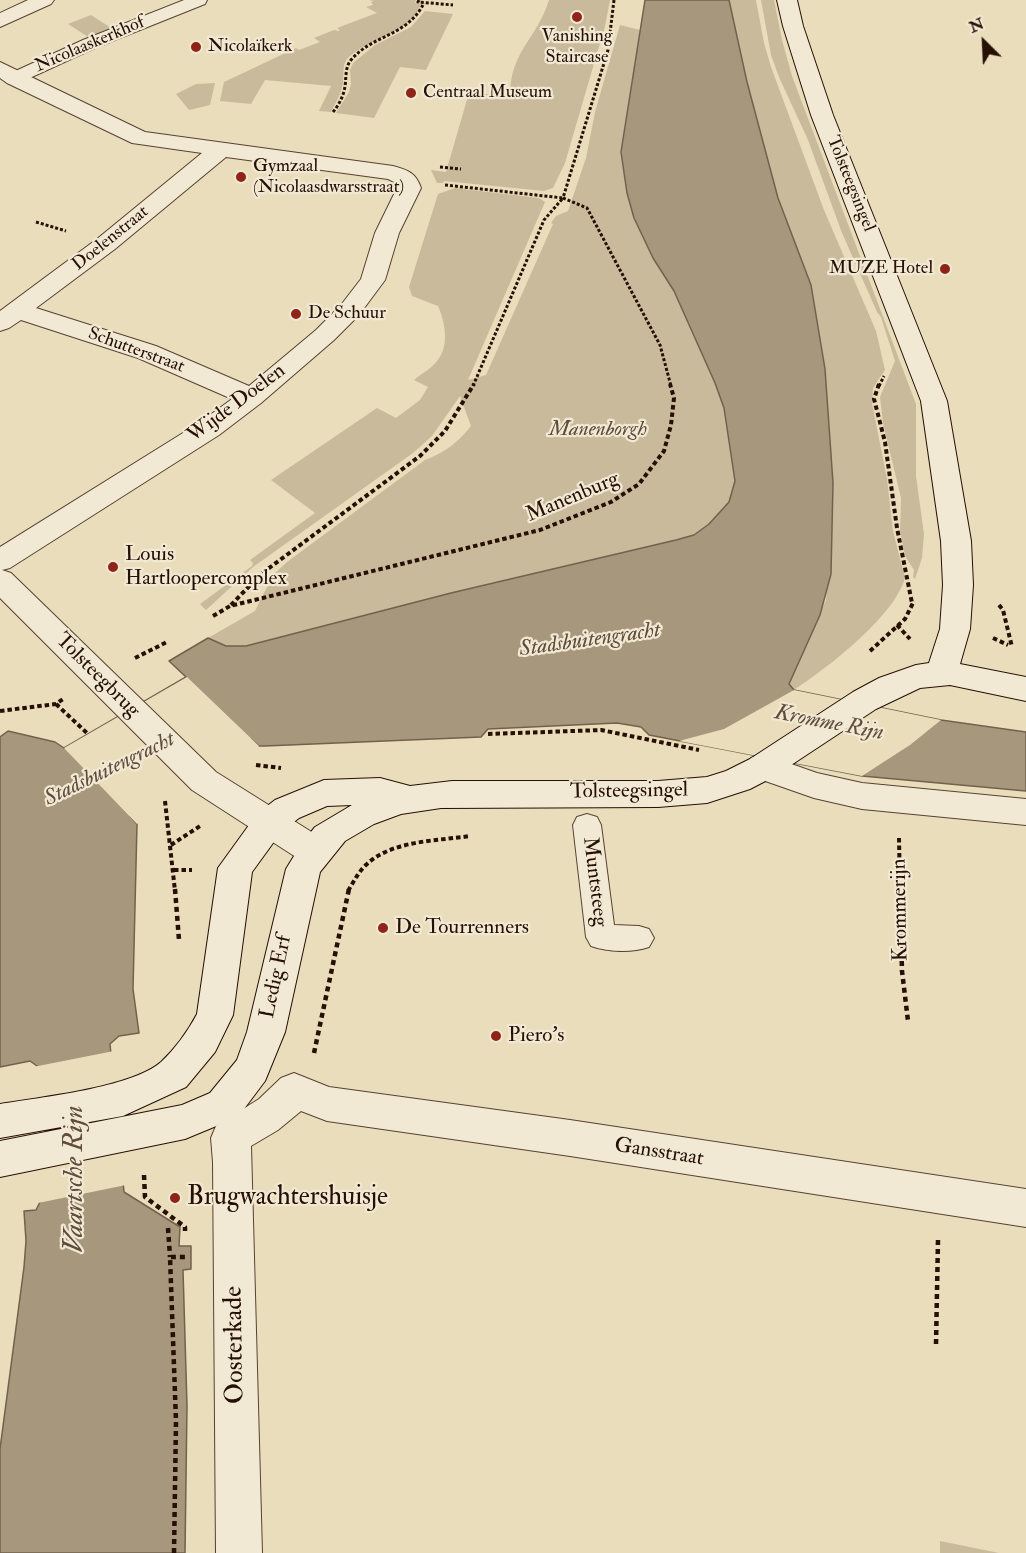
<!DOCTYPE html>
<meta charset="utf-8">
<style>
body{margin:0}
#map{position:relative;width:1026px;height:1553px;overflow:hidden;background:#eaddbb;font-family:"IM FELL Double Pica",serif}
canvas{display:block}
.north{position:absolute;left:954px;top:12px;width:60px;height:60px;-webkit-text-stroke:4px #f1e9d3;paint-order:stroke;rotate:336deg;font-size:16px;font-weight:700;line-height:24px;text-align:center;color:#260f05}
.north::after{content:'';display:block;margin:auto;width:21px;height:27px;background:#260f05;clip-path:polygon(50% 0,100% 100%,50% 72%,0 100%)}
</style>
<div id="map">
<canvas width="1026" height="1553"></canvas>
<div class="north">N</div>
</div>
<script>
const c = document.querySelector('canvas').getContext('2d');
c.lineJoin = 'round';
function fillPath(path, color) { c.fillStyle = color; c.fill(path, 'evenodd'); }
function strokePath(path, color, width, dash) { c.strokeStyle = color; c.lineWidth = width; c.lineCap = dash ? 'butt' : 'round'; c.setLineDash(dash || []); c.stroke(path); }
function label(font, color, halo, rows, align = 'center') {
  c.font = font + ' "IM FELL Double Pica",serif'; c.lineWidth = 4.5; c.setLineDash([]); c.textBaseline = 'middle'; c.strokeStyle = halo; c.fillStyle = color; for (const [text, x, y, turn = 0] of rows) {
    c.save(); c.translate(x, y); c.rotate((+turn || 0) * Math.PI / 180); c.textAlign = isNaN(turn) ? turn : align; if (halo) c.strokeText(text, 0, 0); c.fillText(text, 0, 0); c.restore();
  }
}
fillPath(new Path2D(`
 M369,0H416L415,3L421,4C409,36 368,37 347,59C342,65 344,75 343,82C342,93 336,102 331,112L319,111L331,86L265,80L251,104L220,101L224,82L296,48L299,50L320,42L314,38L334,30L338,31L340,30L337,28L377,13L366,7L373,5L371,2L374,1Z
 M549,0H610L605,26L565,163L553,188L544,191L444,181L443,183H437L431,170L446,172L468,96L474,93L510,96C510,51 537,39 549,0Z
 M729,0H756L764,43L771,67L824,210L876,331L885,370L873,388L872,403L887,479L893,531L905,578C894,617 827,668 794,690L789,684L826,600L833,483L825,369L811,285L778,198L747,82Z
 M761,0H774L782,40L792,76L916,404V476L924,534L922,558L915,579L913,577L914,570L905,556L900,531L901,498L883,423L880,397L895,361L881,317L877,312L842,233L808,140L779,77L771,55Z
 M425,11L453,14L426,70L400,67L374,118L336,113L349,92L351,84L350,70L353,63L375,45L411,27Z
 M91,15L116,31L93,40L68,24Z
 M620,25L640,30L621,152L627,193L634,218L653,258L674,291L715,383L724,408L735,481L729,502L709,524L694,535L676,540L451,593L246,646H226L208,638L255,611L273,575L287,562L425,460C445,452 458,443 471,426L460,396L432,436L413,453L253,567L206,610L200,604L252,566L253,563L250,560L315,513L271,480L377,408L396,418L420,400L428,387L414,380C421,374 432,368 437,361C450,346 445,322 438,306L412,296L409,287L438,194L455,188L539,198L545,202L468,380L486,375L553,224L551,223L556,216L568,211L586,158L595,112Z
 M215,83L210,105L189,110L176,94L196,84Z
 M940,1541L999,1553H940Z`), '#c9ba9c');
const water = new Path2D(`
 M645,0H729L747,82L778,198L811,285L825,369L833,483L831,574L820,615L789,684L794,690L941,720L1026,732V791L862,776L649,735L641,727L617,723L488,729L481,737L265,746H259L251,739L130,816L137,824L133,989L139,1033L119,1036L110,1044L124,1192L180,1227L179,1246H191V1269L183,1270L187,1406L185,1553H0V1449L24,1267L26,1241L24,1211L36,1210L45,1192L37,1066L30,1061L0,1067V737L8,731L55,742L64,748L186,677L169,661L208,638L226,646H246L451,593L676,540L694,535L709,524L729,502L735,481L724,408L715,383L674,291L653,258L634,218L627,193L621,152Z`);
fillPath(water, '#a7977d');
strokePath(water, '#73614d', 1.5);
fillPath(new Path2D(`
 M187,677L259,746L257,748L251,742L222,761L134,816L139,822L137,824L64,748Z
 M794,690L941,720L910,745L862,776L679,741L724,729Z
 M114,1051L126,1185L38,1203L42,1192L33,1067Z`), '#eaddbb');
const lane = new Path2D(`
 M184,0H207L205,4L95,48L21,82H9L6,78L9,74L83,40Z
 M587,814L597,817L601,825L614,925L639,926L649,929L654,938L649,947C632,953 608,952 591,946L586,937L573,825L577,817Z`);
const street = new Path2D(`
 M28,0H54L51,4L0,27V13Z
 M0,62L145,132L393,166C408,170 416,173 421,188L399,233L385,280L359,315L334,340L261,403L219,435L10,568L2,570L11,573L216,772L326,841L331,851L326,861L314,865L302,861L192,790L0,598V547L199,423L232,399L138,358L21,320L9,328L0,331V311L97,239L202,153L132,143L7,83L0,78ZM226,157L388,179L396,183L397,188L375,233L361,279L341,305L316,330L249,386L156,346L36,308L115,249Z
 M763,754L817,773L862,783L1026,799V825L862,809L814,798L751,776L747,767L751,758Z
 M294,1073L329,1087L570,1120L1026,1189V1227L570,1156L327,1121L301,1111L278,1130L251,1146L262,1553H216L213,1162L211,1138L216,1126L259,1099L281,1078Z`);
const secondary = new Path2D(`
 M777,0H797L803,26L833,115L947,401L971,541L973,585L970,629L960,664L1026,677V701L950,685L920,688L876,709L773,777L750,789L707,803L658,807L441,808L401,814L374,824L345,841L320,872L285,1032L265,1081L238,1117L185,1139L0,1177V1141L182,1105L210,1093L237,1060L247,1032L286,869L302,843L315,827L352,805L327,806L299,818L281,832L252,872L233,1015L215,1052L186,1087L123,1116L0,1138V1104C41,1097 131,1088 161,1062C175,1049 188,1031 197,1014L218,868L257,814L275,800L324,780L380,778L410,786L452,781H658L707,777L726,771L750,759L853,692L879,678L916,665L929,663L940,629L943,585L941,541L921,401L811,115L783,26Z`);
strokePath(lane, '#574232', 2);
strokePath(street, '#574232', 2);
strokePath(secondary, '#260f05', 2);
strokePath(new Path2D(`
 M419,0L418,2L453,5
 M614,0L608,50L563,198L587,208L660,345L671,386
 M333,112C338,106 342,99 344,91C347,81 344,68 351,60C373,34 407,37 424,3
 M440,167L461,169
 M445,185L563,198
 M36,222L66,231
 M473,386L544,220L563,198
 M879,386L884,376`), '#260f05', 3, [3, 2]);
strokePath(new Path2D(`
 M879,384L874,399L885,442L897,528L912,603
 M231,605L261,574L420,456L445,431L474,384
 M999,605L1003,610L1012,647
 M213,616L230,606L540,530L611,502L639,484L664,451L671,425L674,398L670,384
 M897,625L910,639
 M993,638L1008,645
 M870,651L905,619L914,601
 M135,658L167,642
 M56,704L88,734
 M0,711L56,704L63,699
 M488,734L601,730L699,750
 M256,765L281,768
 M165,801L175,891
 M899,838L900,891
 M171,845L200,826
 M174,870H192
 M348,891C354,881 359,871 367,864C393,840 437,841 470,836`), '#260f05', 4, [4.5, 3]);
strokePath(new Path2D(`
 M175,889L179,940
 M900,889L902,971L908,1021
 M314,1053L349,889
 M144,1175L145,1197L185,1227V1231
 M168,1228L170,1257
 M936,1344L938,1240
 M174,1553L176,1421L170,1257H185V1254`), '#260f05', 4.5, [5, 4]);
fillPath(lane, '#f1e9d3');
fillPath(street, '#f1e9d3');
fillPath(secondary, '#f1e9d3');
for (const [x, y, r, color] of [
 [577,17,6,"#8f2418"],
 [196,47,6,"#8f2418"],
 [411,93,6,"#8f2418"],
 [241,177,6,"#8f2418"],
 [945,269,6,"#8f2418"],
 [296,314,6,"#8f2418"],
 [113,567,6,"#8f2418"],
 [383,928,6,"#8f2418"],
 [496,1036,6,"#8f2418"],
 [175,1198,6,"#8f2418"]
]) { const dot = new Path2D(); dot.arc(x, y, r, 0, 2 * Math.PI); c.fillStyle = color; c.fill(dot); strokePath(dot, '#f1e9d3', 2); }
label('18px', '#260f05', '#f1e9d3', [
 ["Vanishing",577,37,"center"],
 ["Staircase",577,58,"center"],
 ["Nicolaïkerk",208,47],
 ["Centraal Museum",423,93],
 ["Gymzaal",253,167],
 ["(Nicolaasdwarsstraat)",253,188],
 ["MUZE Hotel",933,269,"right"],
 ["De Schuur",308,314]
], 'left');
label('18px', '#260f05', '#f1e9d3', [
 ["Nicolaaskerkhof",90,45,-23],
 ["Tolsteegsingel",850,184,68],
 ["Doelenstraat",111,239,-39],
 ["Schutterstraat",136,351,20]
]);
label('21px', '#260f05', '#f1e9d3', [
 ["Wijde Doelen",237,404,-37],
 ["Manenburg",573,498,-23],
 ["Tolsteegbrug",97,676,45],
 ["Tolsteegsingel",629,792,-1],
 ["Muntsteeg",594,882,83],
 ["Krommerijn",901,910,-91],
 ["Ledig Erf",277,977,-78],
 ["Gansstraat",659,1153,9]
]);
label('italic 21px', '#5f4b3a', '#f1e9d3', [
 ["Manenborgh",598,430]
]);
label('21px', '#260f05', '#f1e9d3', [
 ["Louis",125,555],
 ["Hartloopercomplex",125,579],
 ["De Tourrenners",395,928],
 ["Piero's",508,1036]
], 'left');
label('italic 22px', '#604c3b', '#f1e9d3', [
 ["Stadsbuitengracht",590,641,-8],
 ["Kromme Rijn",829,724,11],
 ["Stadsbuitengracht",110,770,-26]
]);
label('26px', '#260f05', '#f1e9d3', [
 ["Brugwachtershuisje",187,1198]
], 'left');
label('26px', '#260f05', '#f1e9d3', [
 ["Oosterkade",236,1345,-91]
]);
label('italic 27px', '#604c3b', '#f1e9d3', [
 ["Vaartsche Rijn",76,1179,-90]
]);
</script>
